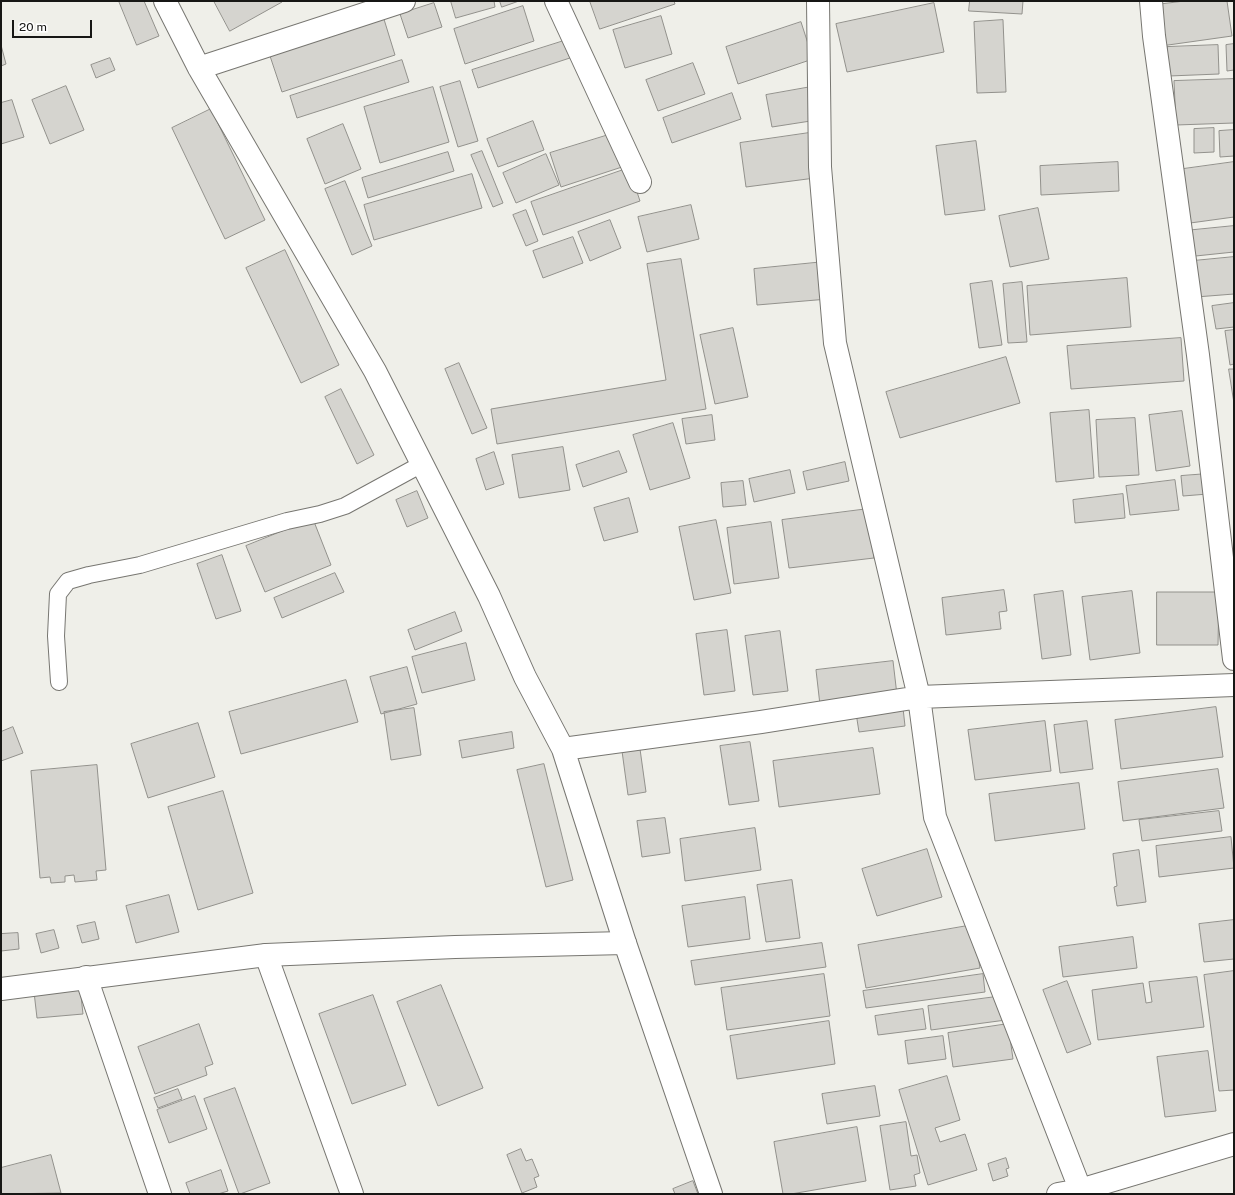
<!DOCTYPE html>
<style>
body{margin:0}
#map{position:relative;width:1235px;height:1195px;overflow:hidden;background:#efefe9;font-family:"Public Sans",sans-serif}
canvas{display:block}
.frame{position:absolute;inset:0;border:2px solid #171715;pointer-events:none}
.scale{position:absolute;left:12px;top:20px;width:80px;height:18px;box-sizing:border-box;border:2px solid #171715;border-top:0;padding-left:5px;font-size:12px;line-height:14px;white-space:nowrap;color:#171715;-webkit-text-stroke:3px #fff;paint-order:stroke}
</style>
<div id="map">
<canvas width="1235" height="1195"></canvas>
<div class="frame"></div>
<div class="scale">20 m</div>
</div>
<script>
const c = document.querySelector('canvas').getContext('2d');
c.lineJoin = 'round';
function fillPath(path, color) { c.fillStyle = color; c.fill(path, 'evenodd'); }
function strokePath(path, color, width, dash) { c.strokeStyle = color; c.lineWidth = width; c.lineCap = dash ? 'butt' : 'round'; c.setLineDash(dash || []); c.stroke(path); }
const building = new Path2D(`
 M119,1H144L159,36L137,45Z
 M214,1H282V2L230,31Z
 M451,1H494L495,7L456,18Z
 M500,1H519L502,7Z
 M590,1H674L675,4L600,29Z
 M970,1H1023L1022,14L969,11Z
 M1185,1H1227L1232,36L1161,46L1155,5Z
 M434,3L442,27L408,38L400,14Z
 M934,3L944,52L847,72L836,24Z
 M523,6L534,41L465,64L454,29Z
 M383,16L395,55L282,92L269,53Z
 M661,16L672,54L625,68L613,30Z
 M1003,20L1006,92L977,93L974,22Z
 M801,22L813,59L738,84L726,47Z
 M570,39L576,56L478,88L472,70Z
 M1234,44V70L1227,71L1226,45Z
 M1,45L6,64L1,66Z
 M1218,45L1219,74L1169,76L1167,47Z
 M110,58L115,70L96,78L91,65Z
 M402,60L409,82L297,118L290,96Z
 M693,63L705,94L658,111L646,80Z
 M1234,79V123L1176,125L1174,81Z
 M460,81L478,141L458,147L440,87Z
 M66,86L84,130L50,144L32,100Z
 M433,87L449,142L380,163L364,107Z
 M811,87L817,120L772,127L766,95Z
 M732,93L741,119L672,143L663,118Z
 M12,100L24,137L1,144V103Z
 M211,109L265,220L225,239L172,128Z
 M533,121L544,150L498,167L487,139Z
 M343,124L361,169L325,184L307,139Z
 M1214,128V152L1194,153V129Z
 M1234,130V156L1220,157L1219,131Z
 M615,133L625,166L561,187L550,153Z
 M809,133L815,178L746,187L740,143Z
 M976,141L985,210L945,215L936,146Z
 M482,151L503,203L493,207L471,155Z
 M448,152L454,171L368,198L362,178Z
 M546,154L559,185L516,203L503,173Z
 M1118,162L1119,191L1041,195L1040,166Z
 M1234,162V217L1183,224L1176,170Z
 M629,168L640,201L543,235L531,202Z
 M472,174L482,208L374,240L364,205Z
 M345,181L372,246L352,255L325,189Z
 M691,205L699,239L647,252L638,217Z
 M1038,208L1049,259L1010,267L999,216Z
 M526,210L538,241L526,246L513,215Z
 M610,220L621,248L590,261L578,232Z
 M1234,226V252L1186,257L1184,231Z
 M573,237L583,263L543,278L533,251Z
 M285,250L339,365L301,383L246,268Z
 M1234,257V294L1196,297L1193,261Z
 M681,259L706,409L497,444L491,409L666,380L647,264Z
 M824,262L828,299L757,305L754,269Z
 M1127,278L1131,327L1030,335L1027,286Z
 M992,281L1002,345L979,348L970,284Z
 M1022,282L1027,342L1008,343L1003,284Z
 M1234,303V327L1216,329L1212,306Z
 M733,328L748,397L715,404L700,335Z
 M1234,330V364L1230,365L1225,331Z
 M1181,338L1184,381L1071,389L1067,346Z
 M1006,357L1020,403L900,438L886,392Z
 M459,363L487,428L472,434L445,369Z
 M1229,369H1234V403Z
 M341,389L374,455L357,464L325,397Z
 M1089,410L1094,478L1056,482L1050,413Z
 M1182,411L1190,466L1156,471L1149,415Z
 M712,415L715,440L686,444L682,419Z
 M1135,418L1139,475L1099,477L1096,420Z
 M673,423L690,478L650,490L633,435Z
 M563,447L570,490L519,498L512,455Z
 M619,451L627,472L583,487L576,465Z
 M494,452L504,484L486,490L476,459Z
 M845,462L849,481L807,490L803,472Z
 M790,470L795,493L754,502L749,479Z
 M1207,474L1208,494L1183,496L1181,476Z
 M1175,480L1179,510L1130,515L1126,486Z
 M743,481L746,505L723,507L721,483Z
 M417,491L428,518L407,527L396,500Z
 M1123,494L1125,518L1075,523L1073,500Z
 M629,498L638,532L604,541L594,508Z
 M868,509L874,558L789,568L782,520Z
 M313,519L331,565L265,592L246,546Z
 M716,520L731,593L694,600L679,527Z
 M771,522L779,578L734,584L727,528Z
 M222,555L241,611L216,619L197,564Z
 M335,573L344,592L282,618L274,598Z
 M1004,590L1007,611L999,612L1001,629L946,635L942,598Z
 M1063,591L1071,655L1042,659L1034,595Z
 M1132,591L1140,653L1090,660L1082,597Z
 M1157,592H1219L1218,645H1157Z
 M455,612L462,631L415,650L408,630Z
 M727,630L735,691L704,695L696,634Z
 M780,631L788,691L753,695L745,636Z
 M466,643L475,680L422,693L412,657Z
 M893,661L897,695L820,705L816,670Z
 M407,667L417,704L381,714L370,677Z
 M346,680L358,722L241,754L229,712Z
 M1216,707L1223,757L1121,769L1115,720Z
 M414,708L421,755L391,760L384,712Z
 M903,708L905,726L859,732L856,713Z
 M1045,721L1051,771L975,780L968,730Z
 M1087,721L1093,769L1060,773L1054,725Z
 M198,723L215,777L148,798L131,744Z
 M13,727L23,753L1,761V732Z
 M512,732L514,748L462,758L459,741Z
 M750,742L759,801L729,805L720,746Z
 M873,748L880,794L779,807L773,761Z
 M640,749L646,792L628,795L622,751Z
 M544,764L573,880L546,887L517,770Z
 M97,765L106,870L96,871L97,880L75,882L74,875L65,876V882L51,883L50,877L40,878L31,771Z
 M1218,769L1224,808L1123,821L1118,782Z
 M1079,783L1085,829L995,841L989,794Z
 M223,791L253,893L198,910L168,807Z
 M1219,811L1222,831L1142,841L1139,820Z
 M665,818L670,853L642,857L637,821Z
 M755,828L761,870L685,881L680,839Z
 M1231,837L1234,868L1159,877L1156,846Z
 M927,849L942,897L877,916L862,869Z
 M1139,850L1146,902L1117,906L1114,887L1117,886L1113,854Z
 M792,880L800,938L766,942L757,885Z
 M169,895L179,932L136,943L126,906Z
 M745,897L750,939L688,947L682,906Z
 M1234,920V959L1204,962L1199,924Z
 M95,922L99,939L82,943L77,926Z
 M973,925L980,968L866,988L858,945Z
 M54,930L59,948L41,953L36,934Z
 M18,933L19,949L1,951V934Z
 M1133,937L1137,968L1063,977L1059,947Z
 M822,943L826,967L695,985L691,961Z
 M1234,971V1090L1219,1091L1204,975Z
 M824,974L830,1016L727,1030L721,988Z
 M983,974L985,992L866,1008L863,991Z
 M1197,977L1204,1027L1098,1040L1092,990L1143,983L1146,1003L1152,1002L1149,982Z
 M1067,981L1091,1044L1067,1053L1043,990Z
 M441,985L483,1088L438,1106L397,1002Z
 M80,987L83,1014L37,1018L34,992Z
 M373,995L406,1085L352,1104L319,1014Z
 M1003,996L1006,1020L931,1030L928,1006Z
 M923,1009L926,1029L878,1035L875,1016Z
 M829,1021L835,1064L737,1079L730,1036Z
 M199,1024L213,1064L205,1067L207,1075L155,1094L138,1047Z
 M1008,1024L1013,1059L953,1067L948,1033Z
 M943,1036L946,1059L908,1064L905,1041Z
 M1208,1051L1216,1111L1165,1117L1157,1057Z
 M947,1076L960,1120L935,1128L940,1142L965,1134L977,1170L928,1185L899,1090Z
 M875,1086L880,1116L827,1124L822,1094Z
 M235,1088L270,1183L240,1194H239L204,1099Z
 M178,1089L182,1099L158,1108L154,1098Z
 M195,1096L207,1129L169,1143L157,1110Z
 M906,1122L911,1156L917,1155L920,1173L914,1175L916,1186L890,1190L880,1126Z
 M857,1127L866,1181L791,1194H783L774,1142Z
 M521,1149L526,1161L532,1159L539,1176L534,1178L537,1187L522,1193L507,1155Z
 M51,1155L61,1193L1,1194V1168Z
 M1006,1158L1009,1168L1006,1169L1008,1176L993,1181L988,1164Z
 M221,1170L228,1191L218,1194H190L186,1183Z
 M693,1181L698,1194H675L673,1189Z`);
fillPath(building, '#d5d4cf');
strokePath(building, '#92918c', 1);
const service = new Path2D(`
 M59,682L56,636L58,594L68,581L89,575L140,565L287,521L320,514L345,506L422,464`);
const minor = new Path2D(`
 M165,1L199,68L375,371L489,596L525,677L563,749L625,943
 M556,1L640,182
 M818,1L820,167L835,343L919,697L935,817L1082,1194
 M1151,1L1154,36L1198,355L1234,659
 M199,68L404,1
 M563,749L761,722L919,697L1234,685
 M266,955L352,1194
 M86,977L160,1194
 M1058,1194L1080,1190L1234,1144`);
const tertiary = new Path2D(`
 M1,989L266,955L455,947L625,943L711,1194`);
strokePath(service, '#777671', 18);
strokePath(minor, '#777671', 24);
strokePath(tertiary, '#777671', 24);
strokePath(service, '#fff', 16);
strokePath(minor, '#fff', 22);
strokePath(tertiary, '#fff', 22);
</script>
